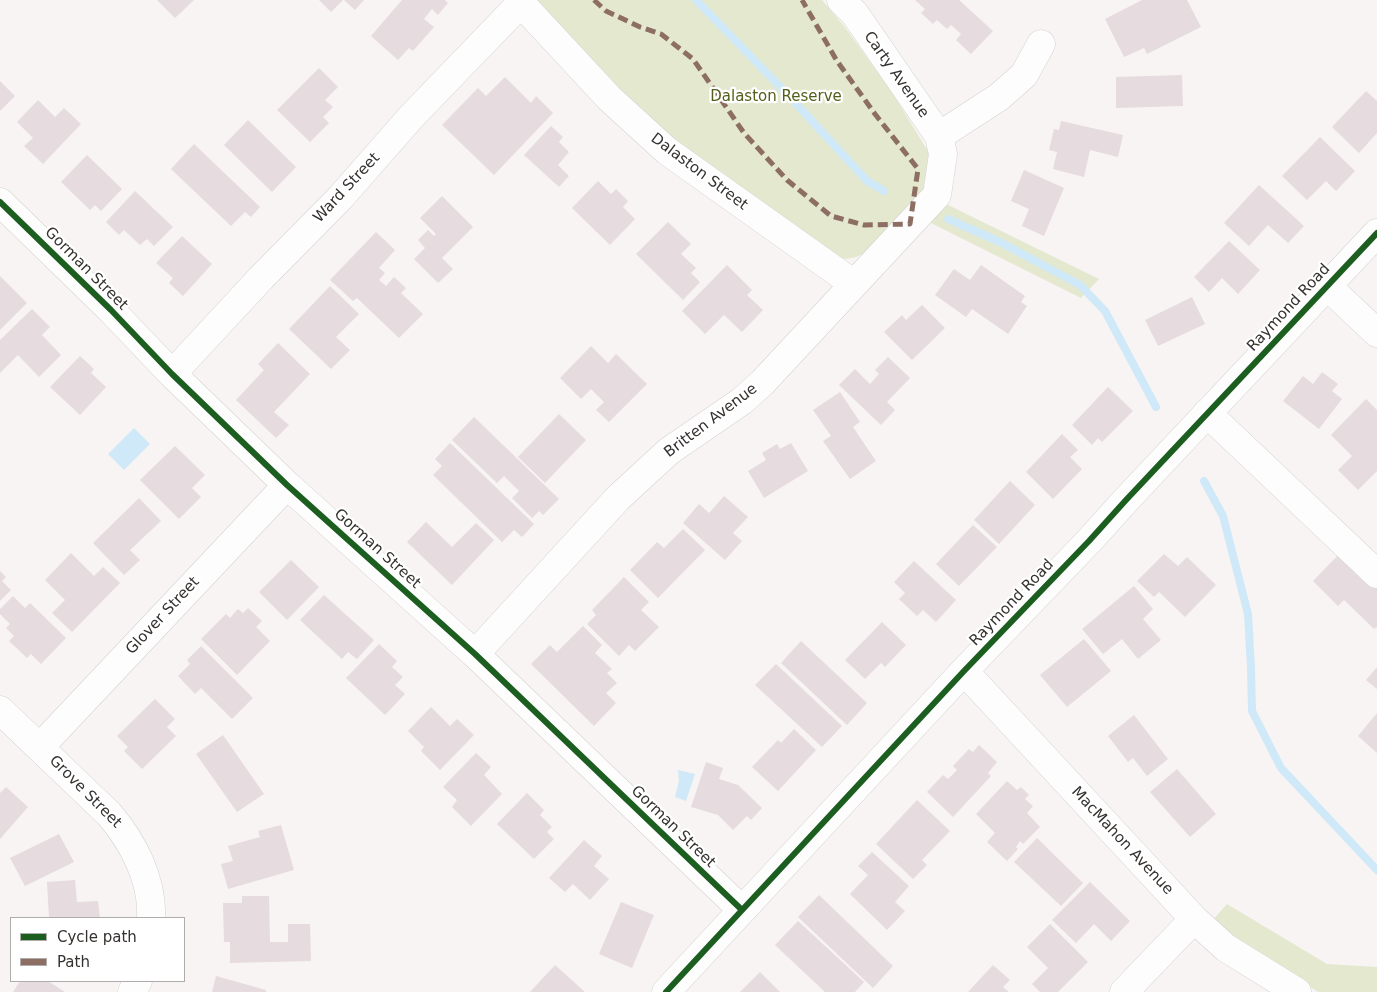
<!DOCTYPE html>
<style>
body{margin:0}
#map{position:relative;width:1377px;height:992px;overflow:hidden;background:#f8f4f3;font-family:"DejaVu Sans",sans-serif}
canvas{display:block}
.legend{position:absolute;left:10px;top:917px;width:175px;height:65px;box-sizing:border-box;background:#fff;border:1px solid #aeadac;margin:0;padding:6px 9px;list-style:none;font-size:15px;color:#34312f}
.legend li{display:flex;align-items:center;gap:10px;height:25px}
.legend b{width:25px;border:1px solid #aeadac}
</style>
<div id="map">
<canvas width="1377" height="992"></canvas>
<ul class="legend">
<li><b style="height:6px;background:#1b5e20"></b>Cycle path</li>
<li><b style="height:6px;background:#8d6e63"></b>Path</li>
</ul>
</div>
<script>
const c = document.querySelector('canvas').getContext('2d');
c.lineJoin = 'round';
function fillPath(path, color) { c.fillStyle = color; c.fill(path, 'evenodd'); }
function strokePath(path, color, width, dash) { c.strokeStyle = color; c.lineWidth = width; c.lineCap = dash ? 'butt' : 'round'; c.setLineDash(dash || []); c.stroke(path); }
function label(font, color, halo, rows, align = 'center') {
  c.font = font + ' "DejaVu Sans",sans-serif'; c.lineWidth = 4.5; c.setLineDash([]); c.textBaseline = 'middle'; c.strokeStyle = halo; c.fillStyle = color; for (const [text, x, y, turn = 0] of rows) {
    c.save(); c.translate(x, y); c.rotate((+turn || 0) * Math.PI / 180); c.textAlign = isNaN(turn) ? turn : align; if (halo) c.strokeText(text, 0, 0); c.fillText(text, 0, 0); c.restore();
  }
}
fillPath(new Path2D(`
 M537,0H822L844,26L892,92L926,148L932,160L928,183L921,195L868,252C855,258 849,260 836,258L646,120Z
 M944,203L1099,279L1081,298L927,221Z
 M1227,904L1327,964L1377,967V992H1318L1211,922Z`), '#e4e8cf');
fillPath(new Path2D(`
 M134,428L150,444L124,470L108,454Z
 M678,770L695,774L686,801L675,797L679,781Z`), '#cfe9f8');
strokePath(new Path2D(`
 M696,0L789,96L867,181L884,191
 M948,219L1000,242L1080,285L1105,311L1156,407
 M1204,481L1223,516L1248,614L1251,667L1252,711L1281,768L1377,870`), '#cfe9f8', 8);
fillPath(new Path2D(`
 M157,0H194L175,18Z
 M319,0H343L331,12Z
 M344,0H364L355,10Z
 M402,0H445L448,3L438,15L432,9L424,19L434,27L413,51L409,48L398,60L371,36Z
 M915,0H959L993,31L971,54L956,40L961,34L951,25L947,29L937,20L933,24L921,13L925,9Z
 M1142,0H1187L1201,27L1147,54L1144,48L1124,57L1105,19Z
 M319,68L338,87L325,100L333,107L323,117L329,123L310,142L277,110Z
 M1182,75L1183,106L1116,108V77Z
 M505,77L531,103L536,96L553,113L494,175L442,125L478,88L486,96Z
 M0,81L15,96L0,111Z
 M1366,91L1377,101V133L1359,153L1332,127Z
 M38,100L55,117L64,108L81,124L43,164L24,146L33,138L17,122Z
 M248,120L296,167L272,192L224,145Z
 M1061,121L1123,135L1118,157L1090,150L1084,177L1053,169L1057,152L1049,150L1054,129L1059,130Z
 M551,126L563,137L559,142L569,152L558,165L569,176L559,187L524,155Z
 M1320,137L1355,171L1336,191L1326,181L1307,200L1282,176Z
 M194,144L260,207L251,217L245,212L231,226L171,169Z
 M87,155L122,189L101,211L95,205L90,210L61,182Z
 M1024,170L1064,188L1044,236L1022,226L1029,209L1011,201Z
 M598,181L611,194L616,189L628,201L623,207L635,219L610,245L572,208Z
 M1259,185L1304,226L1288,243L1268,225L1249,246L1224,223Z
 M135,191L173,227L154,246L147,239L140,245L124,230L119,235L106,222Z
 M442,196L473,227L442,258L453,269L438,283L414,259L425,248L418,240L428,230L434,236L436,234L420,218Z
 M668,222L691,244L681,254L696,268L691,273L700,282L683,300L636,254Z
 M376,232L395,250L379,268L385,273L379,280L386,286L394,277L406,288L401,293L423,314L399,338L357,298L353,301L330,280Z
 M182,236L212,264L183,296L169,283L173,278L156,263Z
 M1229,241L1260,270L1238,294L1222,278L1209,292L1194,277Z
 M727,265L752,290L747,295L763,310L742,332L724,315L705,334L682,311Z
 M981,265L1025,296L1021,302L1027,306L1008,334L972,309L966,317L935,295L954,269L970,280Z
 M0,276L27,303L0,330Z
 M330,286L359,314L336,337L350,350L331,369L289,329Z
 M1192,297L1205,324L1158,346L1145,320Z
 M922,305L945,328L912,360L884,332L902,315L906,320Z
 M32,309L50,327L42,335L61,355L39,377L18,355L0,373V340Z
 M278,343L310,374L274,412L289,425L276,438L236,400L264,370L258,364Z
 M591,346L608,363L616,354L647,384L609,422L596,410L604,402L591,389L581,399L560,378Z
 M80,356L94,369L91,373L106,387L80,415L50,387Z
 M888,357L910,378L887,402L895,410L881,425L839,385L855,369L870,384L879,374L875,370Z
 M1322,372L1338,384L1332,391L1342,399L1319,429L1283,401L1303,376L1313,384Z
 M1108,387L1133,411L1102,442L1098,438L1092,445L1072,425Z
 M840,392L860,422L853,427L876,461L850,479L823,441L831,436L813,410Z
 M1366,399L1377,410V471L1358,490L1338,470L1352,456L1331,435Z
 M559,414L586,440L545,483L518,457Z
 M474,417L559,499L543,515L539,511L532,518L512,498L519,491L504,476L497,483L452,440Z
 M1062,434L1078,450L1070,457L1082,469L1053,499L1026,472Z
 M450,443L534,524L522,537L514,530L502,542L433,475L442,466L435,459Z
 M791,443L808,471L764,498L748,471L766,460L762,453L777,444L780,449Z
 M175,446L205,475L192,488L201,497L179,519L140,480Z
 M1010,481L1035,505L999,544L974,520Z
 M724,496L748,517L733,533L742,541L725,560L683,523L699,504L709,513Z
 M139,498L161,521L130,550L140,560L124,575L93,543Z
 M426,522L452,547L476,523L494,540L452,585L407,542Z
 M973,525L997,547L959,586L936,564Z
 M683,529L705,550L658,598L630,570L657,542L664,548Z
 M1343,550L1377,584V627L1374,629L1344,600L1338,606L1313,581Z
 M71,553L94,576L103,567L120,583L72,632L52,613L65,600L45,580Z
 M1164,554L1178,566L1187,557L1216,585L1185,617L1159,592L1154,597L1137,581Z
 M291,560L319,587L287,620L259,592Z
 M914,561L956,600L936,622L923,610L917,616L899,599L905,593L894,582Z
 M0,571L6,577L2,581L11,590L0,601Z
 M624,577L649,602L641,610L659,627L635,651L629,645L619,656L587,624L596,615L592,610Z
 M1134,586L1153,609L1143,619L1161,640L1138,659L1122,639L1103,654L1082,629Z
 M324,595L374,640L357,659L348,652L342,659L300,620Z
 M13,596L25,608L30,603L66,638L41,664L31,654L27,658L9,641L14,636L6,628L10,624L0,614V609Z
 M248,608L262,621L256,627L270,641L237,675L201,639L226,614L230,618L238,609L243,613Z
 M882,622L906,645L885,667L881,663L865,679L845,660Z
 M583,626L602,645L595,653L612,669L607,673L617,683L606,693L616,703L594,726L531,664L550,645L557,652Z
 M1084,639L1111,671L1067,707L1040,675Z
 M801,641L867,703L847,725L781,663Z
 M379,644L397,661L392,667L403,677L395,685L405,694L385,715L346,678Z
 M201,646L253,698L232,719L201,688L195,694L178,676L190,664L187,660Z
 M776,664L842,726L822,747L755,685Z
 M1377,667V689L1366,680Z
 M155,699L175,719L167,727L176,736L142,769L124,751L128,747L117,736Z
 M431,707L450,726L457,719L474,735L440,770L421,751L424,747L408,731Z
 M1377,713V753L1358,736Z
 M1134,715L1168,759L1147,776L1133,758L1128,762L1108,736Z
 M794,729L816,750L778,791L752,767L778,740L781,743Z
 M223,735L264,794L237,812L196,754Z
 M979,745L997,762L988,773L991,776L953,817L927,792L943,775L948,779L957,770L953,766L969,749L973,752Z
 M476,753L491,767L484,775L502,794L471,826L452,807L457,800L443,787Z
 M706,762L723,768L719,779L738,785L762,808L751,820L747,816L733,830L718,815L691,807Z
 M1177,769L1216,814L1190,837L1150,792Z
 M1007,781L1017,790L1021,787L1029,795L1025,799L1033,806L1027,813L1040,827L1023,844L1020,841L1016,847L1018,849L1007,861L987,842L995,833L976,814Z
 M6,787L28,807L0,839V793Z
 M527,793L544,810L540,815L552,827L547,832L554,839L534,859L497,824Z
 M917,800L950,831L922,860L927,865L913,879L876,844Z
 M281,825L294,870L228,889L221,864L233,861L228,846L260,837L258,831Z
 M59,834L74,862L25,886L10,858Z
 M1037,838L1083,883L1061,906L1014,862Z
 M584,840L602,856L594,866L609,879L590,900L573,884L565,892L549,878Z
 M872,852L909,886L895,902L905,911L887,930L850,894L868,875L858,866Z
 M75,880L77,902L98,901L100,918H49L47,882Z
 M1090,882L1130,921L1111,941L1094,924L1076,943L1052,920Z
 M819,895L893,966L873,988L798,917Z
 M242,896H269L270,942H288V924H310L311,961L230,963V942H224L223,903H242Z
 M621,902L654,915L632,968L599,954Z
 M798,921L864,982L855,992H825L775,945Z
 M1050,924L1088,962L1058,992H1040L1032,984L1048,968L1027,947Z
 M555,965L585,992H530Z
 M993,965L1010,980L1003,987L1009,992H968Z
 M760,972L780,992H740Z
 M216,976L266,990V992H212Z
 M20,981H48L65,992H13Z`), '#e6dbde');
const minor = new Path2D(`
 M518,0L609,98L667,151L854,284
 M939,136L999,97L1024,75L1041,44
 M0,202L111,310L172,374L287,485L475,654L742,910
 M1327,286L1377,333
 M172,374L261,278L340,198L412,116L521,3
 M1207,413L1377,574
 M475,654L618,498L669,451L742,401L762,383L937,195L943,154L939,136L855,14L841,0
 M964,671L1194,919L1226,948L1297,992
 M0,710L109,814C133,842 153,880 151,918
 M40,747L287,485
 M132,992L138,981
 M666,992L964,671L1089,541L1126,500L1377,233
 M1124,992L1194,919`);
strokePath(minor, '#d4d1d0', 29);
strokePath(minor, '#fefdfd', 28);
strokePath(new Path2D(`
 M594,0L606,11L640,27L661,34L693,59L744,133L787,180L831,216L864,225L910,224L918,169L875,114L837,61L802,0`), '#8d6e63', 5, [10, 5]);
strokePath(new Path2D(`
 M0,202L111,310L172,374L287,485L475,654L742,910
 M666,992L964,671L1089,541L1126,500L1377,233`), '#1b5e20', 6);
label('15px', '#34312f', '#fff', [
 ["Carty Avenue",896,75,55],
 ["Dalaston Street",699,172,37],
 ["Ward Street",347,188,-47],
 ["Gorman Street",86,269,45],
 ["Raymond Road",1289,308,-47],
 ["Britten Avenue",711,421,-37],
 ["Gorman Street",377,549,42],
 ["Raymond Road",1012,603,-46],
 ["Glover Street",163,616,-47],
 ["Grove Street",85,792,45],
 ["Gorman Street",673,827,44],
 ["MacMahon Avenue",1122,841,47]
]);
label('15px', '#525f1a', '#fff', [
 ["Dalaston Reserve",776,97]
]);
</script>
